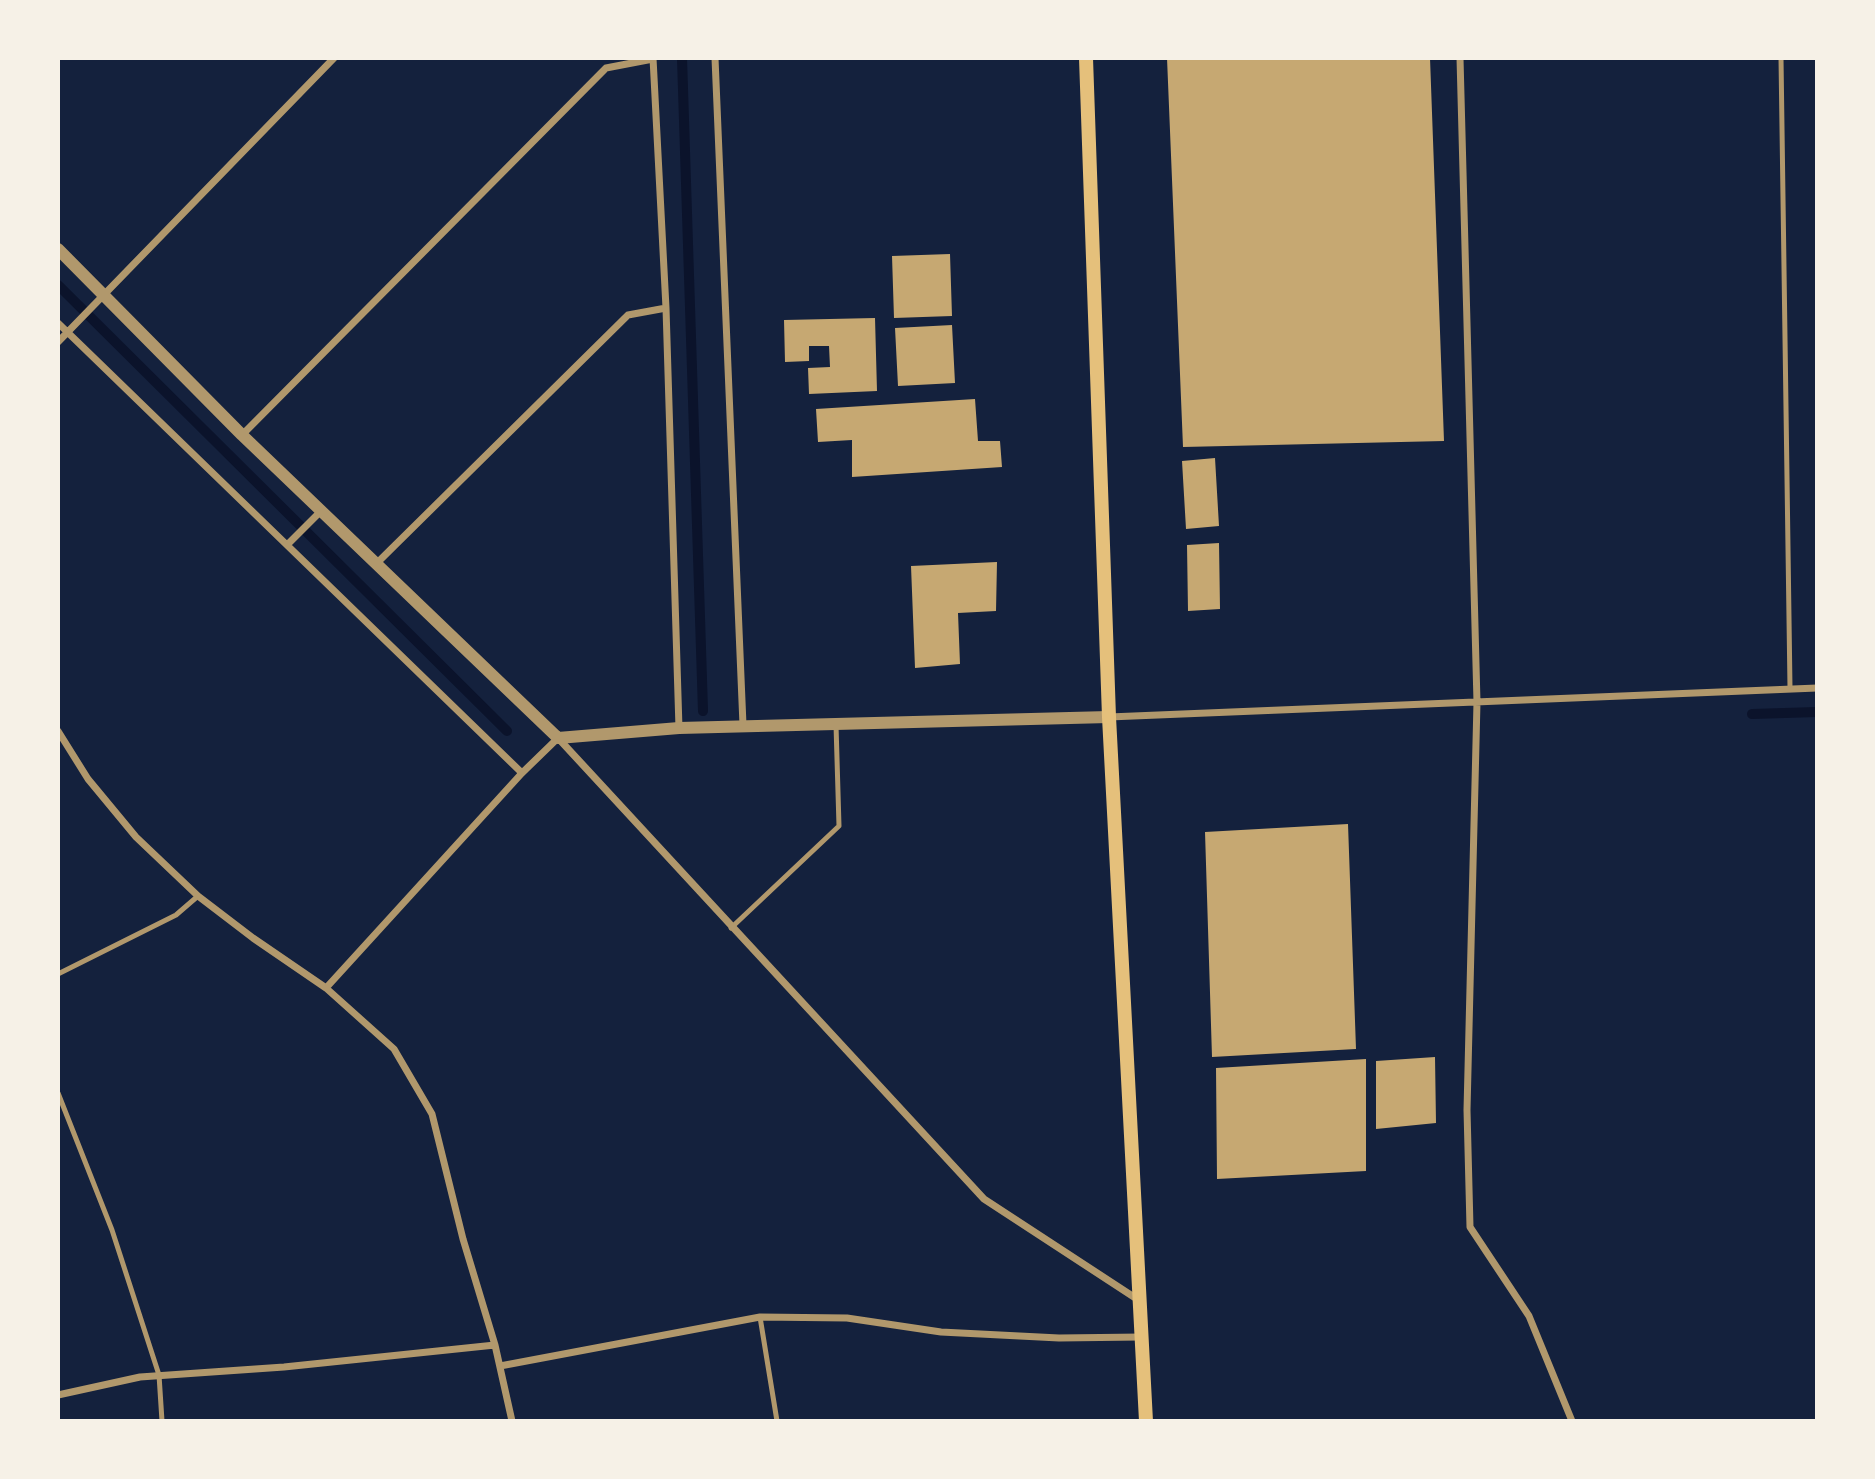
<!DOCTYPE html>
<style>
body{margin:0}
#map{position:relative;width:1875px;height:1479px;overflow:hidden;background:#14213d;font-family:Montserrat,sans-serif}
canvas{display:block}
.frame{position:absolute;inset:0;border:60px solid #f6f1e7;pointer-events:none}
</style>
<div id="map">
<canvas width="1875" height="1479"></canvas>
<div class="frame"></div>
</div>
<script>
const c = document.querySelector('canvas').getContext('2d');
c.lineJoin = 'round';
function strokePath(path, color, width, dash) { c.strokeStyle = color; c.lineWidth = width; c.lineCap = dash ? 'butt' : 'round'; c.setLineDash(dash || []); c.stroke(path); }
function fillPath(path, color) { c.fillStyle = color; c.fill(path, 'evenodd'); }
strokePath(new Path2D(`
 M682,58L703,711
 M58,285L507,731
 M1752,714L1817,712`), '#0b132b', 10);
fillPath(new Path2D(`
 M1167,58H1430L1444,441L1183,447Z
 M950,254L952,316L894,318L892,256Z
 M875,318L877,391L809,394L808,368L830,367L829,346H809V361L785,362L784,320Z
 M952,325L955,383L898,386L895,328Z
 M975,399L978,441H1000L1002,467L852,477V440L818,442L816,409Z
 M1215,458L1219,526L1186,529L1182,461Z
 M1219,543L1220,609L1188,611L1187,545Z
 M997,562L996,611L958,613L960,664L915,668L911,566Z
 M1348,824L1356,1049L1212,1057L1205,832Z
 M1435,1057L1436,1123L1376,1129V1061Z
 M1366,1059V1171L1217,1179L1216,1068Z`), '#c6a872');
strokePath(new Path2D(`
 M1781,58L1790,688
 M731,928L839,826L836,725
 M58,974L176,915L198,896
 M58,1093L112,1230L159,1375L162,1421
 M760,1317L777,1421`), '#b1986c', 5);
strokePath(new Path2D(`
 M653,58L666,308L679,728
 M715,58L743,725
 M1460,58L1477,702L1467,1110L1470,1227L1529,1316L1572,1421
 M58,323L522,773
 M58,342L334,58
 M242,435L606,68L653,59
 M287,545L321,511
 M376,564L628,315L666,308
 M1109,717L1817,688
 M58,731L88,779L136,837L198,896L253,938L326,988L394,1049L432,1114L463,1239L495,1345L512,1421
 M326,988L522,773L558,738L984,1199L1140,1301
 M500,1366L760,1317L847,1318L941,1332L1059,1338L1141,1337
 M58,1395L140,1377L284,1367L495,1345`), '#b1986c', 7);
strokePath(new Path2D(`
 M58,249L242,435L558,738L679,728L1109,717`), '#b1986c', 12);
strokePath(new Path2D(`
 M1086,58L1109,717L1146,1421`), '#e5c07b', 14);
</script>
